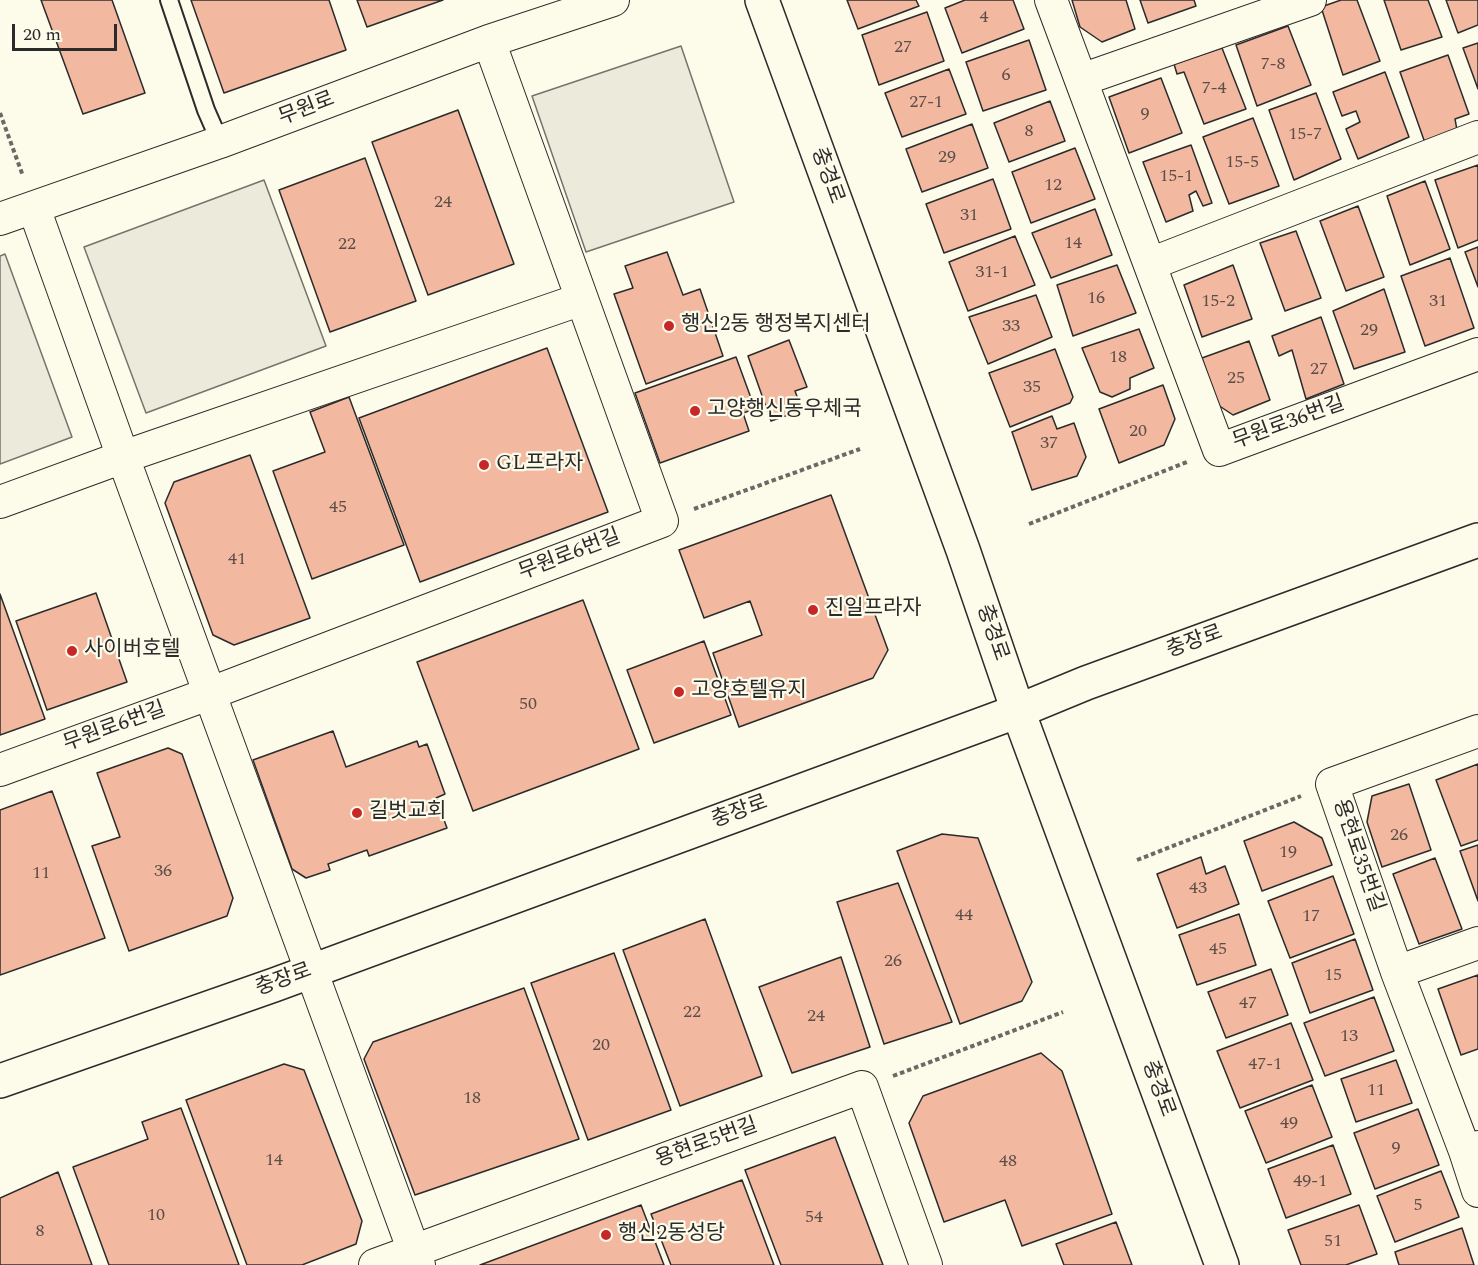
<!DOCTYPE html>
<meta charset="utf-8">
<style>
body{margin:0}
#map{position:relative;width:1478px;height:1265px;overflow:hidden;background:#fdfbea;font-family:Spectral,serif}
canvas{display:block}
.scale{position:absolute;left:12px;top:24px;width:105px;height:27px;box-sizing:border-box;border:3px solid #2b2b2b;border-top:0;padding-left:8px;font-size:18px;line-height:21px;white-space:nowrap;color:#2b2b2b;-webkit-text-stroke:4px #fdfbea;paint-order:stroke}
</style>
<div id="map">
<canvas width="1478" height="1265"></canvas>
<div class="scale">20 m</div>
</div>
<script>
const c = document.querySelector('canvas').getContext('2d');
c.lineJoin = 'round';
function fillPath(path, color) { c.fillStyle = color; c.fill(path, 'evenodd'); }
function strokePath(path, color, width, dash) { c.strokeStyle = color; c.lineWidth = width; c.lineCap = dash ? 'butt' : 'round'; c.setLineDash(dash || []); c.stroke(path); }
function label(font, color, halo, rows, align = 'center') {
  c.font = font + ' Spectral,"Noto Sans KR",serif'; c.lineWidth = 4.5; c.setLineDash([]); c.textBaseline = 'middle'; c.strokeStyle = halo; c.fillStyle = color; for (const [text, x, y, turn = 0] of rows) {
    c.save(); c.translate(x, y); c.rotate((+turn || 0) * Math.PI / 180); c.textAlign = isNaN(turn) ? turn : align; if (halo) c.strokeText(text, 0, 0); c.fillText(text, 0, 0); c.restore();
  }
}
const parking = new Path2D(`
 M681,46L734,202L586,252L532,96Z
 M264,180L326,346L146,413L84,247Z
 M5,254L72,437L0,464V256Z`);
fillPath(parking, '#eceadb');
strokePath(parking, '#74746e', 1.5);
const building = new Path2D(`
 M41,0H112L145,93L83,114Z
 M191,0H329L346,50L224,93Z
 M357,0H443L367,27Z
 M847,0H916L919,6L858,29Z
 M965,0H1013L1024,29L962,53L945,8Z
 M1072,0H1126L1135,29L1102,42L1080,27Z
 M1140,0H1194L1196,6L1148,23Z
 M1341,0H1357L1380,61L1343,75L1321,7Z
 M1384,0H1428L1442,37L1401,50Z
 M1446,0H1478V25L1458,33Z
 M927,12L944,61L879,85L862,35Z
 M1288,26L1311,85L1257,106L1236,45Z
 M1029,40L1046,90L983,111L966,62Z
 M1478,43V89L1463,48Z
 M1222,48L1246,109L1204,124L1184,72L1177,74L1174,64Z
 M1448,55L1469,114L1455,119L1457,130L1425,143L1400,72Z
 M949,69L966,114L902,137L885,93Z
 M1385,72L1409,137L1358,159L1346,129L1360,122L1356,111L1342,116L1333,92Z
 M1161,78L1182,133L1129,153L1109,97Z
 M1316,93L1341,159L1294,180L1269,110Z
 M1050,101L1065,141L1009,162L994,123Z
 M458,110L514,264L428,295L372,142Z
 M1253,118L1279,186L1229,204L1203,137Z
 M972,124L988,168L922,192L906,149Z
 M1191,145L1212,203L1203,206L1196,191L1189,195L1193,211L1166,222L1143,162Z
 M1075,148L1095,199L1031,223L1012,172Z
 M365,158L416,301L330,332L279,190Z
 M1478,165V240L1458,248L1435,180Z
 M993,179L1011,229L944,253L926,204Z
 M1425,181L1450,249L1410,265L1387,196Z
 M1358,206L1384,277L1346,291L1320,221Z
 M1095,209L1112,255L1051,278L1032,233Z
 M1296,231L1321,298L1285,311L1260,243Z
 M1015,236L1035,285L968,311L949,262Z
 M1478,247V287L1465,252Z
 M667,252L683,295L700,289L723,356L646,384L614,294L633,288L625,266Z
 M1450,258L1474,328L1425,346L1401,276Z
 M1117,265L1136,313L1073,336L1057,285Z
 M1233,265L1252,319L1202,337L1184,285Z
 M1384,289L1405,352L1354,369L1333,311Z
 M1036,295L1052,337L988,364L969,317Z
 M1321,317L1344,384L1306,399L1292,350L1279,356L1272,336Z
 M1139,329L1154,368L1130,378V389L1112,397L1100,392L1082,348Z
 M789,340L807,387L795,391L802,410L771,421L748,356Z
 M1249,341L1270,400L1233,415L1218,405L1202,358Z
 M547,348L608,512L420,582L359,418Z
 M1055,349L1073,397L1070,403L1010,427L989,373Z
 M736,357L755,409L743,413L749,431L660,463L635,393Z
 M1163,385L1175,419L1164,445L1119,463L1099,409Z
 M349,397L404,545L312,579L273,471L325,452L310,412Z
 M1052,416L1057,429L1074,423L1086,457L1077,476L1032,490L1012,432Z
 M250,455L310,618L234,645L213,635L165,503L174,482Z
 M831,495L888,650L873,678L739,727L713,653L762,635L750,601L704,618L679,550Z
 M96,593L127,682L47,710L16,621Z
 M0,594L45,719L0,735Z
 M583,600L639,749L473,811L417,662Z
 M704,641L731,715L654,743L627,670Z
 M333,731L346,767L417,741L419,747L427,744L445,794L436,798L447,828L369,856L367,850L328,864L330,870L306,878L292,869L253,760Z
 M168,748L182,754L233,898L227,916L129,951L92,846L120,837L97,773Z
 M1478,764V840L1461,846L1436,780Z
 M1409,784L1431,850L1382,867L1367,822L1372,796Z
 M52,791L105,938L0,975V810Z
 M1294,822L1322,838L1332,865L1262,891L1244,841Z
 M942,834L978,838L1032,982L1022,1001L960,1024L897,851Z
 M1478,845V901L1460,851Z
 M1201,857L1206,874L1225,866L1239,904L1177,928L1157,874Z
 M1435,858L1462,929L1419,944L1393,874Z
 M1333,876L1354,934L1290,958L1268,901Z
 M898,883L952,1022L884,1044L837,902Z
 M1239,914L1256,965L1197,985L1179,935Z
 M705,919L762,1076L680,1106L623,950Z
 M1355,939L1373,990L1310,1013L1292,963Z
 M614,953L671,1110L588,1140L531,983Z
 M841,957L870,1047L792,1073L759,987Z
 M1271,969L1288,1015L1226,1038L1208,992Z
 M1478,975V1049L1461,1055L1438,989Z
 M524,988L579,1139L415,1195L364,1059L373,1042Z
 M1374,997L1394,1051L1325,1076L1304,1023Z
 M1291,1023L1313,1080L1240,1108L1217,1051Z
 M1041,1053L1062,1071L1112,1214L1022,1246L1005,1200L944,1222L909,1123L923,1096Z
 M1396,1060L1412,1103L1356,1122L1341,1079Z
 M284,1064L304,1070L362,1221L356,1244L302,1265H247L186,1100Z
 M1312,1085L1332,1137L1266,1163L1245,1111Z
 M181,1108L239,1265H109L73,1167L148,1139L142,1122Z
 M1418,1109L1439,1165L1375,1189L1354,1133Z
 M835,1137L883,1265H781L745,1170Z
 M1333,1145L1351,1194L1286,1218L1268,1169Z
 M1441,1171L1459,1217L1395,1242L1377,1196Z
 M58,1172L92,1265H0V1198Z
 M742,1180L774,1265H671L651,1214Z
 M641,1205L664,1265H480Z
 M1359,1205L1377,1254L1346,1265H1301L1288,1230Z
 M1116,1222L1132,1265H1064L1056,1244Z
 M1462,1228L1474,1265H1399L1395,1252Z`);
fillPath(building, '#f2b8a0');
strokePath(building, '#2b2b2b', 1.5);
const lane = new Path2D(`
 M169,0L206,110L220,142`);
const street = new Path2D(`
 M1051,0L1219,450L1478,354
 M1081,80L1310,0
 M34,208L123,457L419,1265
 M0,219L220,142L489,41L613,0
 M1150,264L1478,137
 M0,502L123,457L582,299
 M1478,731L1332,784L1397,972L1465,1151L1478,1147
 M0,770L211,693L662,521L489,41
 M1397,972L1478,943
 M1465,1151L1478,1191
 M375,1265L862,1087L926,1265`);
const secondary = new Path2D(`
 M762,0L963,550L1018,711L1222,1265`);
const primary = new Path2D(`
 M0,1081L274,985L1018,711L1086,683L1478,540`);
strokePath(lane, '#2b2b2b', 20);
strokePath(street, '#2b2b2b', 34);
strokePath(secondary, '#2b2b2b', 36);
strokePath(primary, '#2b2b2b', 36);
strokePath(new Path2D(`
 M0,113L23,176
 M694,509L860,449
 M1029,524L1187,462
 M1137,860L1301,796
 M893,1076L1063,1012`), '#6a6964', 4, [4.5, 3]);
strokePath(lane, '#fdfbea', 16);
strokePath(street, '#fdfbea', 32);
strokePath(secondary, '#fdfbea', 33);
strokePath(primary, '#fdfbea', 33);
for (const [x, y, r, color] of [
 [669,326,6,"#c62828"],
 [695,411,6,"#c62828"],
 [484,465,6,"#c62828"],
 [813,610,6,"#c62828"],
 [72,651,6,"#c62828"],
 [679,692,6,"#c62828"],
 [357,813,6,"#c62828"],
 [606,1235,6,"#c62828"]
]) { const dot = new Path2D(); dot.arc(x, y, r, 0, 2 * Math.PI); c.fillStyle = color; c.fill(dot); strokePath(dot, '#fdfbea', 2); }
label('18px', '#5d4e48', null, [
 ["4",984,18],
 ["27",903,48],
 ["7-8",1273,65],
 ["6",1006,76],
 ["7-4",1214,89],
 ["27-1",926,103],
 ["9",1145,115],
 ["8",1029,132],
 ["15-7",1305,135],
 ["29",947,158],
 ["15-5",1242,163],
 ["15-1",1176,177],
 ["12",1053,186],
 ["24",443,203],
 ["31",969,216],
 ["14",1073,244],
 ["22",347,245],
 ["31-1",992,273],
 ["16",1096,299],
 ["15-2",1218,302],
 ["31",1438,302],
 ["33",1011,327],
 ["29",1369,331],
 ["18",1118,358],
 ["27",1319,370],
 ["25",1236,379],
 ["35",1032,388],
 ["20",1138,432],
 ["37",1049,444],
 ["45",338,508],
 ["41",237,560],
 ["50",528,705],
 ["26",1399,836],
 ["19",1288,853],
 ["36",163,872],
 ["11",41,874],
 ["43",1198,889],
 ["44",964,916],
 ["17",1311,917],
 ["45",1218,950],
 ["26",893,962],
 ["15",1333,976],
 ["47",1248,1004],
 ["22",692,1013],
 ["24",816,1017],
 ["13",1349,1037],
 ["20",601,1046],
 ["47-1",1265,1065],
 ["11",1376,1091],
 ["18",472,1099],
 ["49",1289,1124],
 ["9",1396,1149],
 ["14",274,1161],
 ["48",1008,1162],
 ["49-1",1310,1182],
 ["5",1418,1206],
 ["10",156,1216],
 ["54",814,1218],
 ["8",40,1232],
 ["51",1333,1242]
]);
label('21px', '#2b2b2b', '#fdfbea', [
 ["무원로",307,110,-21],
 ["충경로",826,176,70],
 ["무원로36번길",1289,424,-20],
 ["무원로6번길",570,556,-21],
 ["충경로",991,633,71],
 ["충장로",1195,643,-20],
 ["무원로6번길",115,728,-20],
 ["충장로",740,813,-20],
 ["용현로35번길",1357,856,71],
 ["충장로",284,981,-20],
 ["충경로",1157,1089,70],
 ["용현로5번길",707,1144,-20]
]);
label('21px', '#2b2b2b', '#fdfbea', [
 ["행신2동 행정복지센터",681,326],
 ["고양행신동우체국",707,411],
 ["GL프라자",496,465],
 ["진일프라자",825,610],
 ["사이버호텔",84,651],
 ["고양호텔유지",691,692],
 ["길벗교회",369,813],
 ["행신2동성당",618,1235]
], 'left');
</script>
